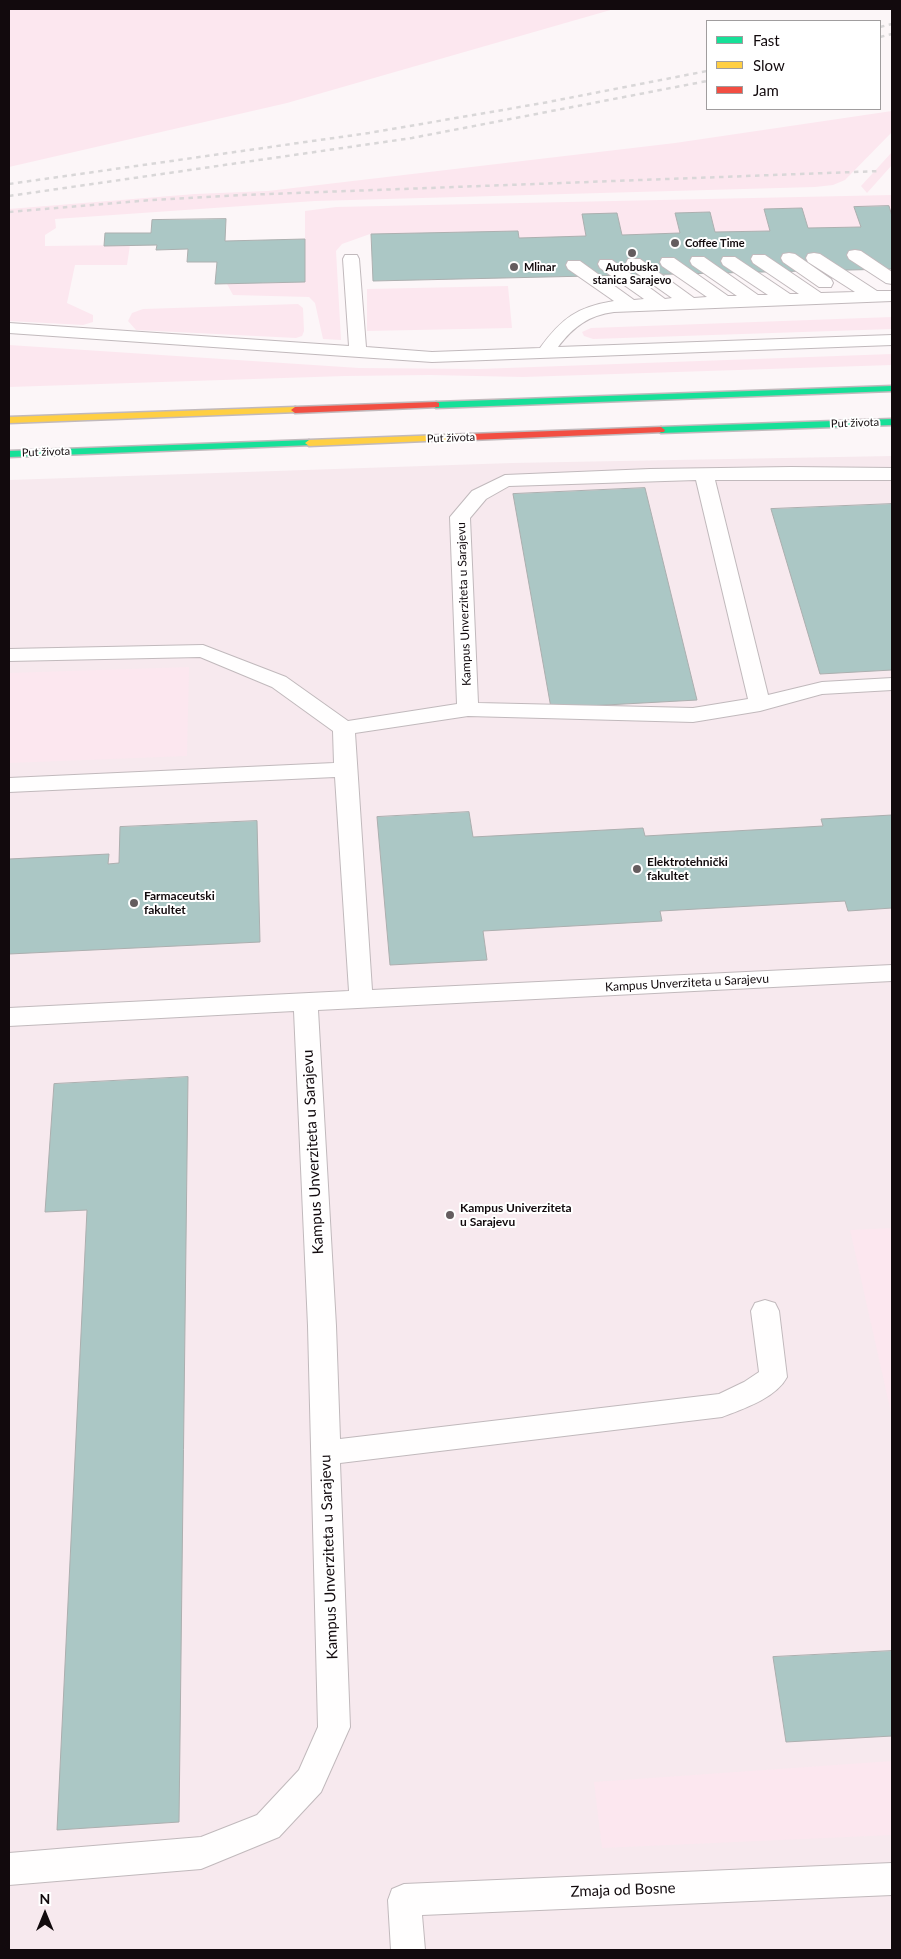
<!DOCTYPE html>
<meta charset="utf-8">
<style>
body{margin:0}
#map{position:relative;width:901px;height:1959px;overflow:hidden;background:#fcf6f8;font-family:Lato,sans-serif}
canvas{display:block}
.frame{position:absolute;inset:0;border:10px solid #120a0d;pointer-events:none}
.legend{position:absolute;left:706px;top:20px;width:175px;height:90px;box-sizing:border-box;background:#fff;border:1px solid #a09d9e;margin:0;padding:6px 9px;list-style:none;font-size:15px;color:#120a0d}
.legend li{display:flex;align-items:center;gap:10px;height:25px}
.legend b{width:25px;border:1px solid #a09d9e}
.north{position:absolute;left:20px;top:1889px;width:50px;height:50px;-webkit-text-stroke:4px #fff;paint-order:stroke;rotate:0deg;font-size:14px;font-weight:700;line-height:20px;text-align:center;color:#120a0d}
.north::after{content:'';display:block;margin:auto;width:18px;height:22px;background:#120a0d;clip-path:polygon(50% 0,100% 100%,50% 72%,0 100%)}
</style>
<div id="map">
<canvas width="901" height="1959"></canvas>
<div class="frame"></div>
<ul class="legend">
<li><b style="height:6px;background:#16e098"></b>Fast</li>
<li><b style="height:6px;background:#ffcf43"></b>Slow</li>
<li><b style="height:6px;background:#f24e42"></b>Jam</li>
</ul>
<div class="north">N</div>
</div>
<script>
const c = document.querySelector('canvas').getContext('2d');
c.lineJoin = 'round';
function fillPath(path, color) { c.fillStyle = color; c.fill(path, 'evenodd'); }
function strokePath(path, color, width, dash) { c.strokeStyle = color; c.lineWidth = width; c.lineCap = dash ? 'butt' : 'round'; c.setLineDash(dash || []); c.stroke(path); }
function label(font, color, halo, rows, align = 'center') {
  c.font = font + ' Lato,sans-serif'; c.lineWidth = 4; c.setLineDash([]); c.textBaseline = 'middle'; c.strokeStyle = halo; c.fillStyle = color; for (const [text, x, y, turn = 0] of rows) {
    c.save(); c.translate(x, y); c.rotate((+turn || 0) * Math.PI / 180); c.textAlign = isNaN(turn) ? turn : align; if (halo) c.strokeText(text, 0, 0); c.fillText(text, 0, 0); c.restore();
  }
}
fillPath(new Path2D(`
 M892,456V1950H9V480L512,463Z`), '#f7e9ee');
fillPath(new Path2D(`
 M9,9H614L287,103L9,167Z
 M892,111V132L845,180L833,185L815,187L315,201L55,219L56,228L45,235V246L130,245L127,265H75L67,303L93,315V322L83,325L9,321V209L195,194L268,191L675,143Z
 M892,152V165L867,193L861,186Z
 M892,195V216L888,206L861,227L808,228L801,208L764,209L770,231L715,232L710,212L675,213L680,233L622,235L617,213L586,236L519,238L518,231L370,234L342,244L336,251L341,340L323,339L315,303L309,297L233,295L227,284L305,282V211L336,207Z
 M508,286L512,328L367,331V289Z
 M298,304L303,308L304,331L302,336L296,338L136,330L128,321L132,313L143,309Z
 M892,317V329L593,339L584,336L582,332L591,328Z
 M9,345L359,368L479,369L892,354V365L523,377L430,375L345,376L9,387Z
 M189,667L187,756L9,763V673Z
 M892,1228V1417L850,1230Z
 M892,1761V1835L602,1848L594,1782Z`), '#fce7ef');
const building = new Path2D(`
 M889,206L892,216V269L373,281L371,234L518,231L519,238L586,236L582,214L617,213L622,235L680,233L675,213L710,212L715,232L770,231L764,209L802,208L808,228L861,227L854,207Z
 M226,219L225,241L305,239V282L215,284L217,262H187L188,249L156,250L157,245L104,246L105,233H151L152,220Z
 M645,488L697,700L551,708L513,494Z
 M892,504V670L820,674L771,509Z
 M469,812L473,837L643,828L645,836L823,826L821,819L892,815V908L848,911L845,901L660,911L662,921L483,931L487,960L390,965L377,817Z
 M257,821L260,942L9,954V859L109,854L108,864L119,863L120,827Z
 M188,1077L179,1822L57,1830L87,1210L45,1212L54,1084Z
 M892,1651V1736L786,1742L773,1657Z`);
fillPath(building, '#abc7c5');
strokePath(building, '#acafaf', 1);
const lane = new Path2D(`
 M855,250L861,251L892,272V284L886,283L849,259L847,255L849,251Z
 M789,253L795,254L831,279L833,283L831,287H819L783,262L781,258L783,254Z
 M814,253L820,254L877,291H892V301L614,312C589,315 573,327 558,347L892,335V345L432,362L9,333V323L349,346L343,259L345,255H357L359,259L366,347L432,352L540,348C562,318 577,307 614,301L568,269L566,265L568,261H580L634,300L644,299L600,268L598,264L600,260H612L665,299L672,298L628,267L626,263L628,259H640L694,298L707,297L662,266L660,262L662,258H674L728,296H737L692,265L690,261L692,257H704L758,295H768L723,265L721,261L723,257H735L790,294H799L753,263L751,259L753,255H765L821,293L855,292L808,262L806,258L808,254Z
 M791,467L892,468V480H715L768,695L822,682L892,678V690L822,694L760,711L693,722L468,716L355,733L372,990L892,965V981L318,1010L336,1326L340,1439L719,1394L744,1382L759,1372L751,1311L755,1303L765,1300L775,1303L779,1311L787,1377C776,1398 743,1409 722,1417L340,1463L350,1727L321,1792L279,1837L201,1869L9,1885V1853L201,1837L257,1815L299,1770L318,1727L308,1326L294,1011L9,1026V1008L349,991L335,777L9,792V778L334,763L333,731L272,687L200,657L9,661V649L203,645L286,677L348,721L457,704L450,517L472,491L505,475L650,469ZM696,480L748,699L693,708L478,703L470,518L486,499L509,486Z
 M892,1863V1895L422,1915L425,1950H391L388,1900L392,1889L404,1884Z`);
const fast = new Path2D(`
 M892,386V391L436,408L432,405L436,402Z
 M892,419V425L661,433L657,430L661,427Z
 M309,440L313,443L312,445L9,457V451Z`);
const slow = new Path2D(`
 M295,407L298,408V412L9,423V417Z
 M470,434L474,437L473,439L309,446L305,443L309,440Z`);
const jam = new Path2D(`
 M436,402L439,403V407L295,413L291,410L295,407Z
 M661,427L665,430L664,432L470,440L466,437L470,434Z`);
strokePath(lane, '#c1b9bc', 2);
strokePath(fast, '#c1b9bc', 3);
strokePath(slow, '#c1b9bc', 3);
strokePath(jam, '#c1b9bc', 3);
fillPath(lane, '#fffefe');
fillPath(fast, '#16e098');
fillPath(slow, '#ffcf43');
fillPath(jam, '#f24e42');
strokePath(new Path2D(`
 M880,27L892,24
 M880,37L892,34
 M9,184L369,133L543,103L707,71
 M9,196L412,138L707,81
 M9,212L151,200L242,195L880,171`), '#d9d7d8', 2.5, [4.5, 4.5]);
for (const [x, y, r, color] of [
 [675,243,5,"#645d5f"],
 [632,253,5,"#645d5f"],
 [514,267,5,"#645d5f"],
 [637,869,5,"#645d5f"],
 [134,903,5,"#645d5f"],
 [450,1215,5,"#645d5f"]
]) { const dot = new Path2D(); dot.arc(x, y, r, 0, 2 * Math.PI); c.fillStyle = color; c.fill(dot); strokePath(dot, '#fff', 2); }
label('bold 11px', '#120a0d', '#fff', [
 ["Coffee Time",685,243],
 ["Mlinar",524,267],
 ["Autobuska",632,267,"center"],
 ["stanica Sarajevo",632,280,"center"]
], 'left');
label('11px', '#120a0d', '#fff', [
 ["Put života",855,423,-2],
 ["Put života",451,438,-2],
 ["Put života",46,452,-2]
]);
label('12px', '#120a0d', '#fff', [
 ["Kampus Unverziteta u Sarajevu",464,604,-92],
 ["Kampus Unverziteta u Sarajevu",687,983,-3]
]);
label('bold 12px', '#120a0d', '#fff', [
 ["Elektrotehnički",647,862],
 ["fakultet",647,876],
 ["Farmaceutski",144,896],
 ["fakultet",144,910],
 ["Kampus Univerziteta",460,1208],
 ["u Sarajevu",460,1222]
], 'left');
label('15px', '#120a0d', '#fff', [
 ["Kampus Unverziteta u Sarajevu",313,1152,-93],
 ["Kampus Unverziteta u Sarajevu",329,1557,-92],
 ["Zmaja od Bosne",623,1890,-2]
]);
</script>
